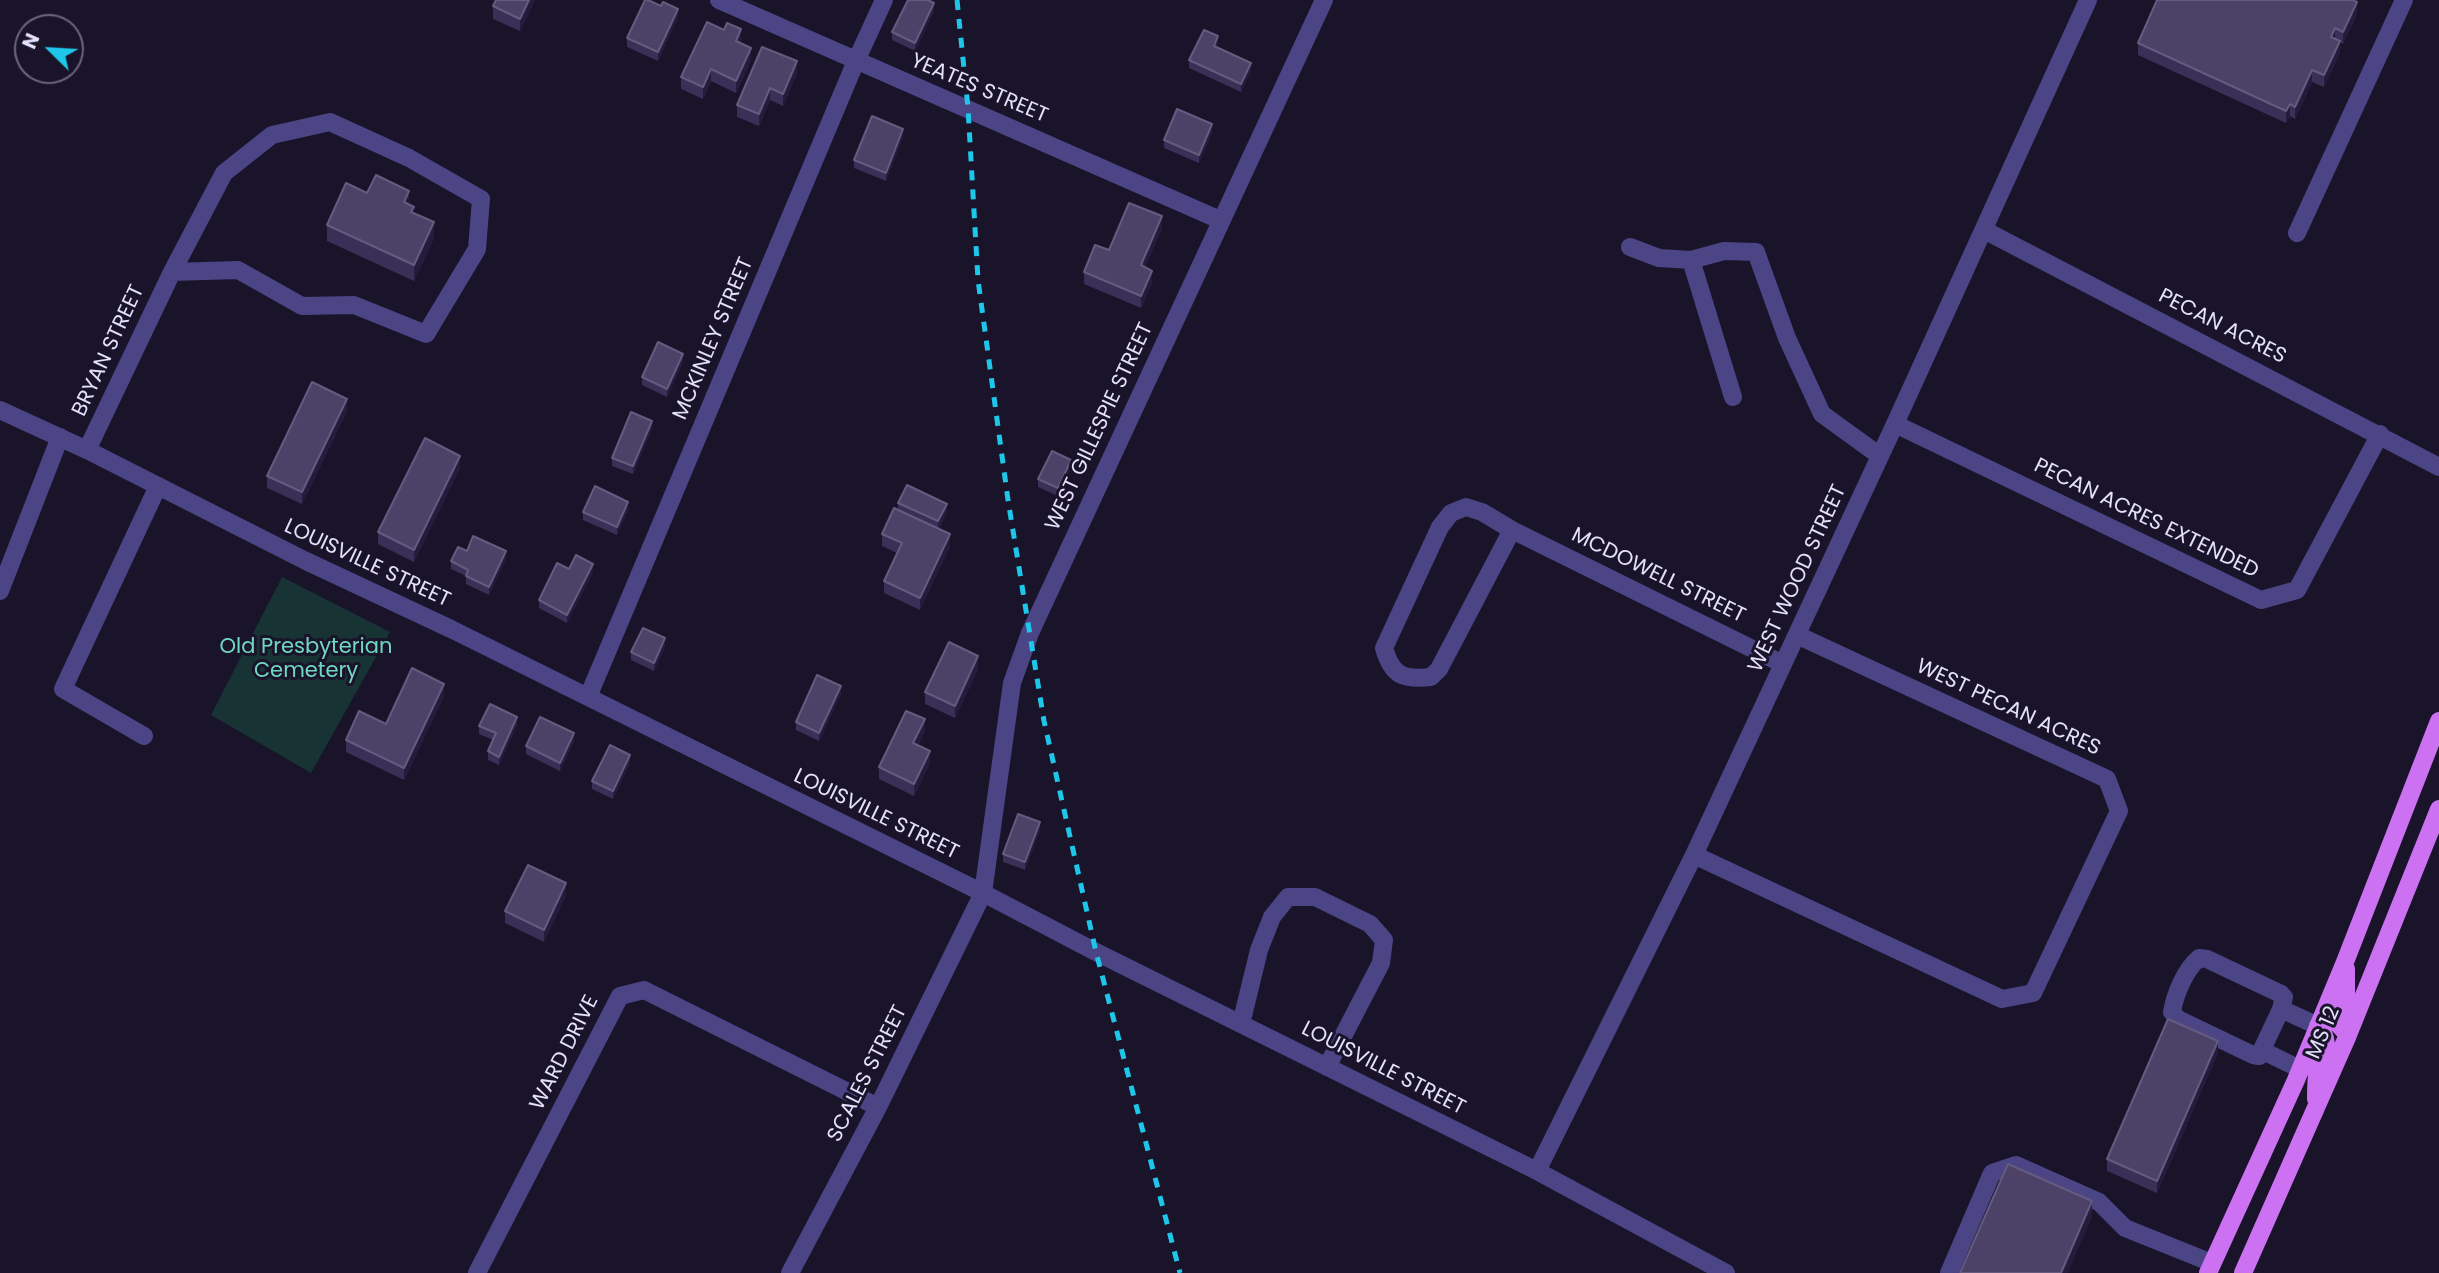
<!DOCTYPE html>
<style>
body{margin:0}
#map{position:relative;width:2439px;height:1273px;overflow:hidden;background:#19142a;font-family:Poppins,sans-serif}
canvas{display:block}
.north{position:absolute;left:14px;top:14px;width:70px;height:70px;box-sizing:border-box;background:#19142a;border:2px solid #6b667e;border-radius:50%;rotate:294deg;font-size:19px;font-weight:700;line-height:28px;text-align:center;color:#e5e0fc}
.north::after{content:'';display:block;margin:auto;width:24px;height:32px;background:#1ec7ea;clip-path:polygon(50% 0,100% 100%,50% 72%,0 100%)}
</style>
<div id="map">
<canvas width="2439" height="1273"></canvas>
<div class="north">N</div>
</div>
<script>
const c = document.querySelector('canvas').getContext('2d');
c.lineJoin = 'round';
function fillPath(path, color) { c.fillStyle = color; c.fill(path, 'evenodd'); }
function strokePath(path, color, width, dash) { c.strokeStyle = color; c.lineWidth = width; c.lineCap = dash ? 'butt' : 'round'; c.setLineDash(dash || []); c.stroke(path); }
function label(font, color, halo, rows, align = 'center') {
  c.font = font + ' Poppins,sans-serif'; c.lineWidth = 6; c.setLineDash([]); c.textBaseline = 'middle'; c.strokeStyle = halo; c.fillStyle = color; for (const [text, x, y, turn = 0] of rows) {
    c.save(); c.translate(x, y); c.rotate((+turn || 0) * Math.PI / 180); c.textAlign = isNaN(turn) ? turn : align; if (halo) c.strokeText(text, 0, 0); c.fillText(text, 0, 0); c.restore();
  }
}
fillPath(new Path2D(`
 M282,577L390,632L311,773L211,715Z`), '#173334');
strokePath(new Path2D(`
 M719,0L1220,220
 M1984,230L2439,467
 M2297,233L2404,0
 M1630,247L1659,258L1691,260L1724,251L1756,252L1787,338L1822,414L1880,456
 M1691,260L1733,397
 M0,410L87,450L306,561L451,629L983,893L1096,952L1537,1171L1726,1273
 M1895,424L2261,600L2297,590L2380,434
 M87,450L172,272L224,173L272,135L330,122L409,158L481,199L477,249L426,334L354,305L302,306L238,270L172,272
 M1466,507L1482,512L1512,530L1439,669L1431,677C1403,680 1392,676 1384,648L1440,527L1451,513Z
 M1512,530L1783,664
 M0,591L60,437
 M588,697L856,61L884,0
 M144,736L63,689L158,486
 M1694,855L2002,999L2033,993L2119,811L2107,779L1797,635
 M2281,1009L2259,1056L2253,1055L2178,1019L2172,1012C2175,994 2185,970 2199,958L2207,959L2281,994L2284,997L2281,1009L2318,1026
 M1241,1024L1259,950L1272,917L1288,897H1315L1370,924L1384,940L1381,963L1327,1067
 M2263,1051L2300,1069
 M1537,1171L1694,855L1895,424L2088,0
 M477,1273L620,996L644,990L878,1107
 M790,1273L878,1107L983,893L1012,683L1030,633L1324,0
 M1949,1273L1992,1173L2016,1165L2099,1202L2125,1228L2212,1263`), '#4b4485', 18);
strokePath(new Path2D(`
 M2346,969V999L2338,1024L2348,1035
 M2316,1099C2316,1089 2316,1078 2318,1069C2322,1050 2333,1044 2318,1026
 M2208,1273L2296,1080L2345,962L2439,721
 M2243,1273L2348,1035L2439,809`), '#cb71f2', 18);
strokePath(new Path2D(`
 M957,0L968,108L978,280L1008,500L1044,721L1096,952L1180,1273`), '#1ec7ea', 5, [10, 9]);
fillPath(new Path2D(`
 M496,0H535L520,31L493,19V6Z
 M934,11L915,51L892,40V32Z
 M2357,14L2343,44L2340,42V53L2324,87L2312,82L2295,119L2290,116L2286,123L2138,55V43Z
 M678,17L658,61L627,47V38Z
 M741,41V43L751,60L736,93L711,81L703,99L681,89V77Z
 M1218,45L1217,47L1251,71L1241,92L1189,68V60Z
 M797,73L783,106L770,100L759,126L737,117V105Z
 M1212,132L1199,163L1164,148V140Z
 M903,137L886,181L854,168V160Z
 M367,193L409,205L414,213L434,238L414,281L327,241V225Z
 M1162,228L1145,267L1152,283L1141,308L1084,284V272L1109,250Z
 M683,362L667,397L642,385V377Z
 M347,411L302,504L267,488V476Z
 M652,429L633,474L612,466V458Z
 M460,468L414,562L378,544V532Z
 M1071,468L1058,496L1038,487V479Z
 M898,503L947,512L939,529L950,546L920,610L884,593V581L897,553L882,546V534L898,510Z
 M628,510L617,535L583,520V512Z
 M467,551L506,559L489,595L466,584V576L451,569V561Z
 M593,572L567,623L539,608V600Z
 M665,647L654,671L631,660V652Z
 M978,669L955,718L925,704V692Z
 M841,694L819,741L796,730V722Z
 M444,696L404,780L346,752V740L386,724Z
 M517,725L499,765L488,760V751L493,740L479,734V726Z
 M925,731L918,745L930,763L914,796L879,779V767Z
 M574,741L560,771L526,754V746Z
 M630,763L613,799L592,789V781Z
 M1040,830L1025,870L1003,862V854Z
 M566,895L544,942L505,923V911Z
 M2218,1053L2157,1193L2107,1171V1159Z`), '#3a2f56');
fillPath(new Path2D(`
 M529,0H535L520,31V19Z
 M2357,2V14L2343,44V32Z
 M934,3V11L915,51V43Z
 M678,9V17L658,61V52Z
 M2335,28V40L2331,37Z
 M741,29V41L736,53V41Z
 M1218,36V45L1214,54V46Z
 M2340,41V53L2324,87V75Z
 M751,48V60L736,93V81Z
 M797,61V73L783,106V94Z
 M1251,63V71L1241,92V84Z
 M711,69V81L703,99V87Z
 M2312,70V82L2295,119V107Z
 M770,88V100L759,126V114Z
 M2290,104V116L2286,123V111Z
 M1212,124V132L1199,163V155Z
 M903,129V137L886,181V173Z
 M409,191V207L404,202Z
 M1162,216V228L1141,277V265Z
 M434,222V238L414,281V265Z
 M1152,271V283L1141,308V296Z
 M683,354V362L667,397V389Z
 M347,399V411L302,504V492Z
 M652,421V429L633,474V466Z
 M460,456V468L414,562V550Z
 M1071,460V468L1058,496V488Z
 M628,502V510L617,535V527Z
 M947,504V512L938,530V521Z
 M950,534V546L920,610V598Z
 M506,551V559L489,595V587Z
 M593,564V572L567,623V615Z
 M665,638V647L654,671V663Z
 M978,656V669L955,718V706Z
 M444,684V696L404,780V768Z
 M841,686V694L819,741V733Z
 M517,717V725L499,765V757Z
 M925,719V731L913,755V743Z
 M574,733V741L560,771V763Z
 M930,751V763L914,796V784Z
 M630,755V763L613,799V791Z
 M1040,822V830L1025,870V862Z
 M566,883V895L544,942V930Z
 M2218,1041V1053L2157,1193V1181Z
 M2092,1201V1217L2068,1273H2061Z`), '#251c3d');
const building = new Path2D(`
 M496,0H529L520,19L493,6Z
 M645,0H648L661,6L663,2L678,9L658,52L627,38Z
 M908,0H928L934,3L915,43L892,32Z
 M2157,0H2353L2357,2L2343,32L2335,28L2331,37L2340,41L2324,75L2312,70L2295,107L2290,104L2286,111L2138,43Z
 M707,22L724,30L727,23L741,29L736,41L751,48L736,81L711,69L703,87L681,77Z
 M1204,30L1218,36L1214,46L1251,63L1241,84L1189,60Z
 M762,47L797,61L783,94L770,88L759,114L737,105Z
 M1177,109L1212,124L1199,155L1164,140Z
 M872,116L903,129L886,173L854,160Z
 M376,175L409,191L404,202L414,207L411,212L434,222L414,265L327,225L346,183L367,193Z
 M1129,203L1162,216L1141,265L1152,271L1141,296L1084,272L1095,245L1109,250Z
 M658,342L683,354L667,389L642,377Z
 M312,382L347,399L302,492L267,476Z
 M631,412L652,421L633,466L612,458Z
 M425,438L460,456L414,550L378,532Z
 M1052,451L1071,460L1058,488L1038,479Z
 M907,485L947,504L938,521L898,503Z
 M595,486L628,502L617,527L583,512Z
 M894,508L950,534L920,598L884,581L902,543L882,534Z
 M473,536L506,551L489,587L466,576L468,570L451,561L458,547L467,551Z
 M576,555L593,564L567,615L539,600L557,563L569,569Z
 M643,628L665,638L654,663L631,652Z
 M949,642L978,656L955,706L925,692Z
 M412,668L444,684L404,768L346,740L359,711L386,724Z
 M817,675L841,686L819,733L796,722Z
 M490,704L517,717L499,757L488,751L496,733L479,726Z
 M906,711L925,719L913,743L930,751L914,784L879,767Z
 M540,717L574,733L560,763L526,746Z
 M610,745L630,755L613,791L592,781Z
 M1018,814L1040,822L1025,862L1003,854Z
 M528,865L566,883L544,930L505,911Z
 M2168,1019L2218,1041L2157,1181L2107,1159Z
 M2008,1164L2092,1201L2061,1273H1960Z`);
fillPath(building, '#4c4267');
strokePath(building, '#645b7f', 2);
label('21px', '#e5e0fc', '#19142a', [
 ["YEATES STREET",979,89,23],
 ["PECAN ACRES",2222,327,27],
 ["MCKINLEY STREET",714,339,-67],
 ["BRYAN STREET",109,351,-65],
 ["WEST GILLESPIE STREET",1100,427,-65],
 ["PECAN ACRES EXTENDED",2146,519,26],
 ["LOUISVILLE STREET",367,564,25],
 ["MCDOWELL STREET",1658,576,26],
 ["WEST WOOD STREET",1798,579,-65],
 ["WEST PECAN ACRES",2008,708,25],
 ["LOUISVILLE STREET",876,815,26],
 ["MS 12",2324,1033,-67],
 ["WARD DRIVE",565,1053,-63],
 ["LOUISVILLE STREET",1383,1069,27],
 ["SCALES STREET",868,1074,-63]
]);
label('21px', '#71d7c5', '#19142a', [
 ["Old Presbyterian",306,648],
 ["Cemetery",306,672]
]);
</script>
